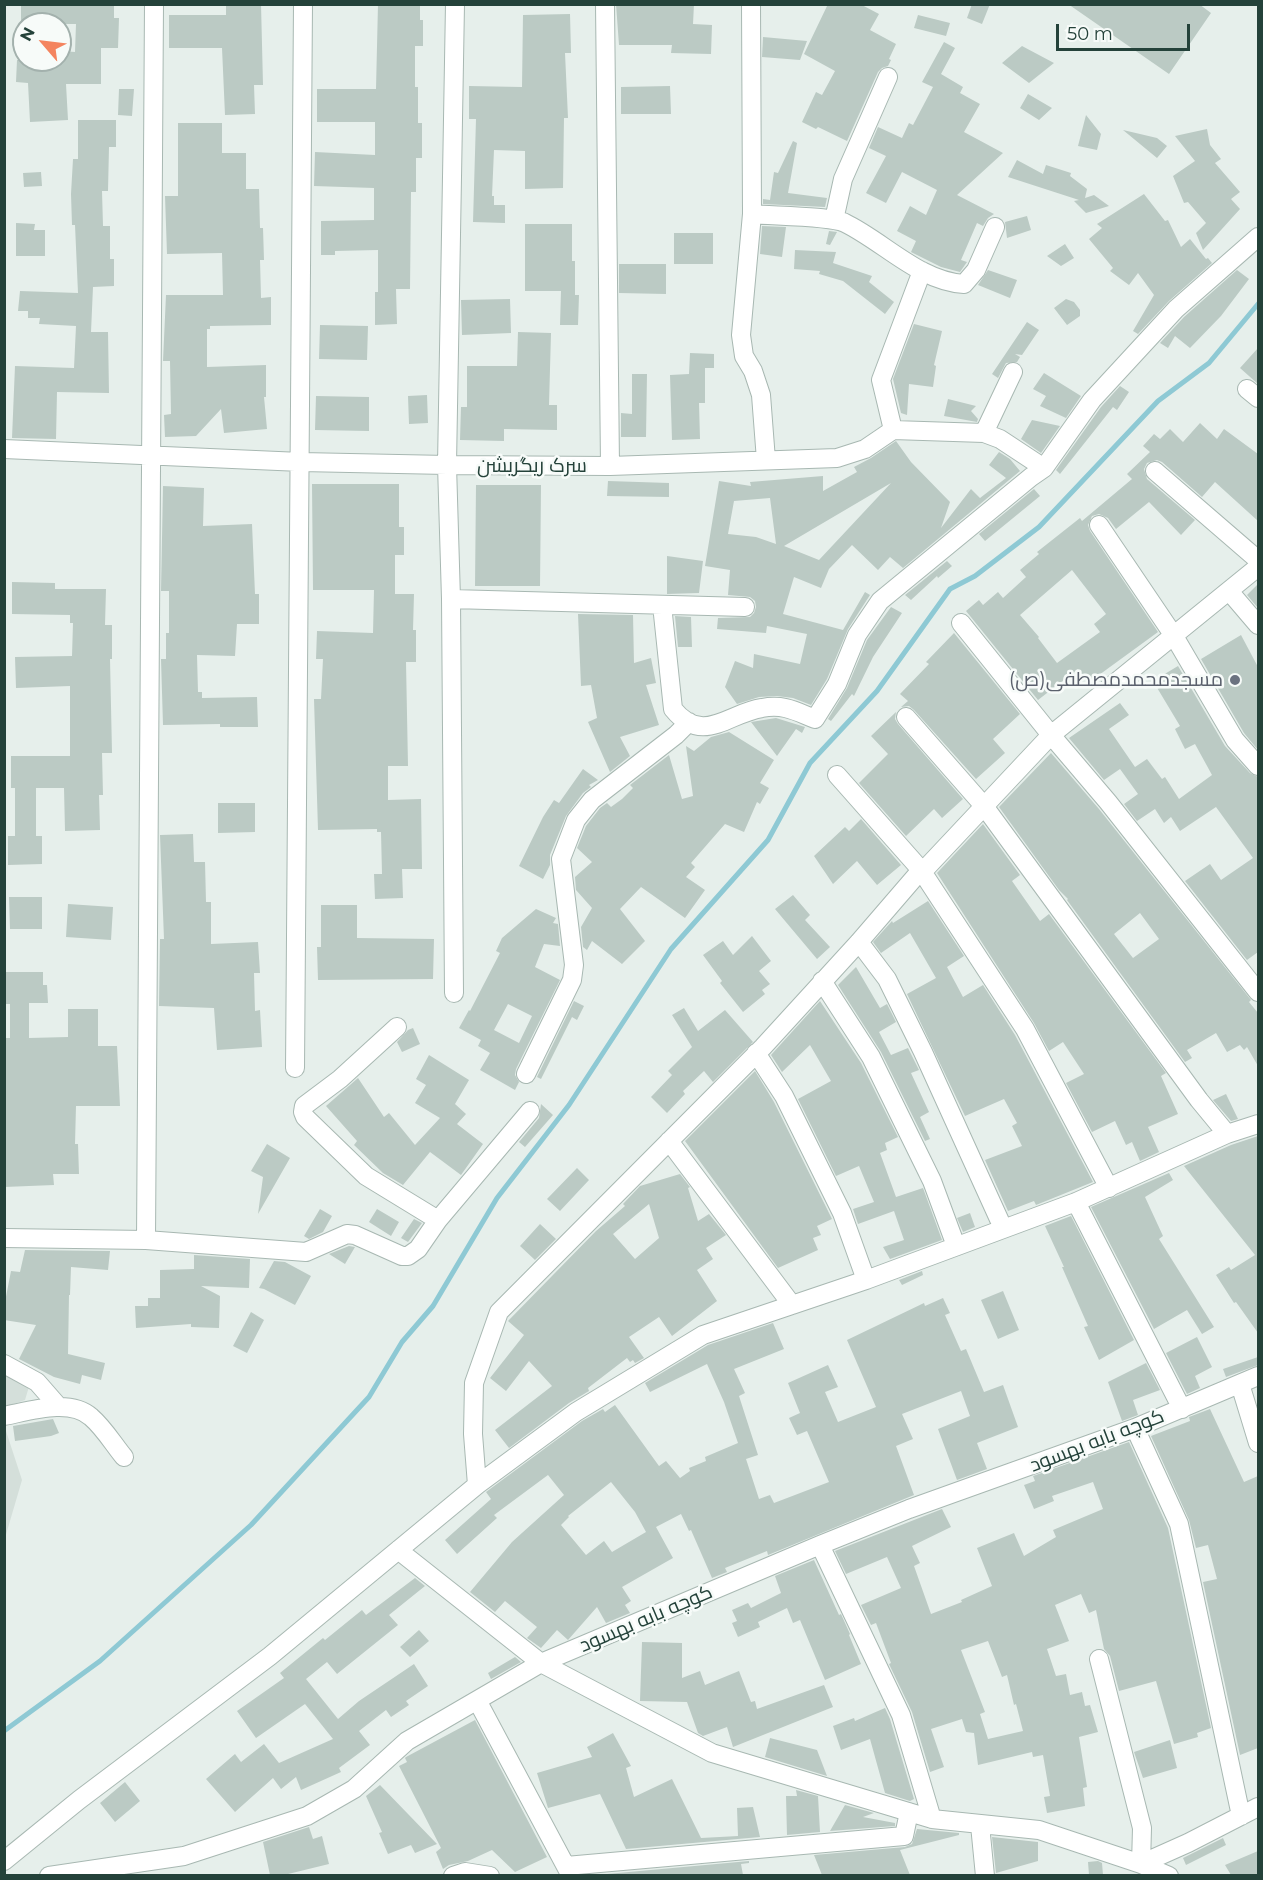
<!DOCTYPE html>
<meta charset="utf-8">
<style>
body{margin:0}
#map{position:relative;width:1263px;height:1880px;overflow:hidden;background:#e6efeb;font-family:Montserrat,sans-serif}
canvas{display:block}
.frame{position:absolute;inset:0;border:6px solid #24423a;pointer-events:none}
.north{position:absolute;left:12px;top:12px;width:60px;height:60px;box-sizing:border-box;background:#f7fbf9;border:2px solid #a3b1ad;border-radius:50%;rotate:298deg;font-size:16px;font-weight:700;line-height:24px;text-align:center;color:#24423a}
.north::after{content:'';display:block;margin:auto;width:21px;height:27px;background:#f4845f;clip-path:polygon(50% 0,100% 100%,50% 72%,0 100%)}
.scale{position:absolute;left:1056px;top:24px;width:134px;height:27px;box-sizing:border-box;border:3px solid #24423a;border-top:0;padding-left:8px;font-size:18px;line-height:21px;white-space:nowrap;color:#24423a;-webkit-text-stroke:4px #f7fbf9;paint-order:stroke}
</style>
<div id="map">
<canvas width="1263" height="1880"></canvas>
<div class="frame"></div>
<div class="north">N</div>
<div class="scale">50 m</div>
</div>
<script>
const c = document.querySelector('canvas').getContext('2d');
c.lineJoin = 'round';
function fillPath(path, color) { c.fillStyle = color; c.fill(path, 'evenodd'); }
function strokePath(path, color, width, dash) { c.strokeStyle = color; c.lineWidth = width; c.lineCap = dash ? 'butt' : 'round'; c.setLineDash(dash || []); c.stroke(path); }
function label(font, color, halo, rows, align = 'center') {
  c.font = font + ' Montserrat,Cairo,sans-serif'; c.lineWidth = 5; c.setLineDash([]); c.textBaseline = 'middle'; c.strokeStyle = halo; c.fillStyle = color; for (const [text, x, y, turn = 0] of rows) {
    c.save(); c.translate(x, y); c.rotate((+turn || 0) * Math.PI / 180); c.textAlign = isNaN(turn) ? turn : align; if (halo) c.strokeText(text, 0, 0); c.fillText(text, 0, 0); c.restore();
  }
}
fillPath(new Path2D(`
 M4,1354L34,1370L25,1400L5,1407Z
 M4,1415L6,1431L22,1480L5,1538Z`), '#d4dfda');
strokePath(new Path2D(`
 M4,1731L100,1661L251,1525L369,1397L402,1342L433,1306L497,1198L569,1105L671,949L768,840L810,763L877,691L950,589L975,576L1039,527L1158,401L1209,363L1258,304`), '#8ec9d4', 5);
fillPath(new Path2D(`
 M21,4H114V18H119L118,48H101V84H66L68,120L30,122L28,83L16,82L17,60H60V51L75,52L76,24H21Z
 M226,4H261L263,85H254L255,114L225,115L222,48H169V15H226Z
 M378,4H420V20H423V46H415V87H418V123H422V158H416V192H411L410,289H396L397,324L375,325V292H378V250L335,251V255H321V221L374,220V188L314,186L315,152L375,155V122H317V89H376Z
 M616,4H694L693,24L712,25L711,54L671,53L672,45H619Z
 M828,4H860L879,14L870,30L896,44L889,59L891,60L888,66L882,68L878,72L847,141L818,127L816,129L802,122L816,92L822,95L835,71L804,54Z
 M972,4H990L982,24L967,18Z
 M1068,4H1199L1211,13L1169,74Z
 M570,14L571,53H565L568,118H564L563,188L525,189V151L494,150L492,196H494V205H505V223L473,222L476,119H469V86L522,87L523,15Z
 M918,15L950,23L946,36L914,28Z
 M763,37L807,41L800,60L762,57Z
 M944,42L955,48L941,74L963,87L960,93L980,104L964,132L1003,153L957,195L994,214L988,218L983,226L977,223L961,260L967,262L960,272L941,267L911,252L916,241L897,231L910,206L926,215L937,190L902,172L886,203L866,193L886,156L869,148L878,127L902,138L909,123L913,125L933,87L922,82Z
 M1022,46L1054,63L1029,83L1002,63Z
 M670,86L671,114H621V87Z
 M119,89H134L132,116L118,115Z
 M1028,94L1052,108L1039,120L1020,108Z
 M1086,115L1101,134L1097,150L1078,146Z
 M78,120H116V147H109L108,191H102L103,226H110V259H114V286L93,287L91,332H108L109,393L57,392L56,439L12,438L15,366L74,368L76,326L39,324L40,318H28V311H18L20,291L78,293L75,225H72L71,194L73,159H78Z
 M178,123H222V153H246V189H259L260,228H263L264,260H260L261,298L271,297V325L210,326V329H207V367L266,365V397H264L267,429L224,433L221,409L196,436L165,437L164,415L171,414L170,361H163L166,295H223L222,253L167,254L165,196H178Z
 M1207,129L1210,145L1221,159L1215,163L1240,192L1231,199L1240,209L1203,250L1196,233L1206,223L1188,202L1184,203L1173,176L1195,161L1175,136Z
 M1123,130L1157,138L1167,146L1157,158Z
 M793,141L797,143L788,193L827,198L825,207L763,204V199L770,200L774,172L778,173Z
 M1017,160L1043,174L1046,165L1071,173L1070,176L1087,189L1085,198L1094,195L1109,206L1086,213L1074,201L1079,200L1008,177Z
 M41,172L42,186L24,187L23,173Z
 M1144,194L1165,221L1168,220L1181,247L1190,239L1206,259L1208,258L1212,263L1169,301L1138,334L1133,331L1154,295L1138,273L1129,285L1110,271L1113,268L1089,239L1102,228L1097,224Z
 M1027,216L1031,230L1007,238L1005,222Z
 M16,223L35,224L34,230H45V256H16Z
 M525,224H572V261H575V295H579L578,325H560L561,291H525Z
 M762,226L786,227L782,257L760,254Z
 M829,231L837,232L830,245L826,244Z
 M674,233H713V264H674Z
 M1065,244L1074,258L1061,266L1047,256Z
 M795,250L836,252L833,263L872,276L869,282L894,302L885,314L843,281L819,274L820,271L794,269Z
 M619,264H666V294L619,293Z
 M988,270L1017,280L1010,298L978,285Z
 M1237,270L1249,279L1221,316L1190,348L1175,336L1168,348L1160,343L1184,317Z
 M510,299L511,333L462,335L461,300Z
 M1066,299L1074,302L1080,310V316L1067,325L1054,308Z
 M1027,322L1039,330L1022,355L1015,354L1020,357L1017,362L1006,363L998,378L992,374Z
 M914,324L942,331L934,365L936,366L933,387L909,384L907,415L901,413L893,379Z
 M320,325L368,326L367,360L319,359Z
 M518,332L551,333L549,405H557V430L504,429V441L460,440L461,407H467V366H517Z
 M1258,348V384L1240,368Z
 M690,353L714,354V368H705V403H699L700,439L672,440L670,375L689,374Z
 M1044,373L1081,396L1066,418L1040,406L1046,396L1033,389Z
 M632,374H647L646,437H621V413L632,414Z
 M1120,386L1129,392L1117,410L1113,407L1060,474L1056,470L1101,407Z
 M427,395L428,423L409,424L408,396Z
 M316,396L369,397V431L315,430Z
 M948,399L976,406L971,411L978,419L977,422L944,416Z
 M1032,420L1060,426L1041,453L1021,439Z
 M1200,423L1217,439L1224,429L1258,454V521L1215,482L1202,497L1162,462L1157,460L1147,463L1144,469L1147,479L1195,520L1181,535L1149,502L1116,529L1108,518L1099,514L1092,516L1088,525L1090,531L1158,632L1088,683L1078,669L1038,700L966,611L979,600L983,605L998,592L1003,598L1026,577L1020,570L1039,554L1037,552L1080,518L1082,521L1132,479L1127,474L1150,452L1143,446L1154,434L1160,439L1170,429L1183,442ZM1072,570L1106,614L1094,624L1100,632L1057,663L1038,638L1039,637L1020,615Z
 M896,441L911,462L950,502L941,528L971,489L980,498L1006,478L989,465L999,452L1010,459L1020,471L903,568L890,557L878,570L852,545L829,569L821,588L794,577L783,614L843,630L865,592L870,595L848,629L827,679L811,705L793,698L777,696L759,697L737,704L725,687L735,661L753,668L754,654L800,664L807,634L767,626L766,633L717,629L718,618L750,617L754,613L756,607L755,601L750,597L728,595L730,570L705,566L719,481L751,486L750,482L823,476V491L857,472L854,467L871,458ZM891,483L819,560L784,546ZM770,498L776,544L756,537L728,534L734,501Z
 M608,481L669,483V497L607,496Z
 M312,484H399V527H404V555H395V594H414L413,630H416V662H406L408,766H388V800L421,799L422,869H402L403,898L375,899L374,874H382L381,832H377V829L318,830L314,699H321L323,659H316L317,631L373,633L374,590H313Z
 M476,485H541L540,586H475Z
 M163,486L204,488L203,526L252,524L255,594H259V624H237L235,656L197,655L198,692H202V698L257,697L258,727H220V724L163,725L161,659H166V633H169V591H161Z
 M1034,489L1040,496L985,541L979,534Z
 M667,556L703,561L699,593L667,594Z
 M947,561L952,566L938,578L937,576L911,600L905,595Z
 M12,582L55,583V589H106L105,625H112V659H110L112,753H102L103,795H99L100,830L65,831L64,788H36V836H42V864L8,865V836H15V788H11V756H70V686L16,688L15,657L72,656L73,623H70V615L12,614Z
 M1258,584V608L1247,595Z
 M891,607L902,613L873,657L854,696L852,694L831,721L828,719L847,688L867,640Z
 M578,614L633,615L634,663L651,658L656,683L646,685L659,725L620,737L630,756L610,772L588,722L597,718L591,685L581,686Z
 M675,616L691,617L692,647H678Z
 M954,633L1020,714L993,739L1005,753L976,779L914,710L909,706L901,707L908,701L900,694L929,664L926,662Z
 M1241,635L1258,667V750L1244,733L1201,659Z
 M1178,666L1225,746L1250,773L1258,777V952L1247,960L1185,881L1210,864L1221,880L1253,858L1216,807L1180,831L1171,817L1164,823L1155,809L1137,821L1124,804L1138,794L1120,769L1104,780L1069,738L1120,703L1129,715L1109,729L1135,767L1147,759L1162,779L1165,777L1179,799L1212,775L1195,744L1185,749L1175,729L1180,726L1153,681Z
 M896,712L895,719L898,724L963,799L942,818L934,809L906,836L859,783L888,754L871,736Z
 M776,718L805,727L802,733L796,729L777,756L751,722Z
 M729,732L774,760L760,783L769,788L760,804L757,802L744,832L725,824L691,863L695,867L686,877L705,890L685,918L641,887L620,909L645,941L622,964L592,941L587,950L583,947L581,927L592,908L576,890L575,877L592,862L577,848L586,826L600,808L607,803L611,807L622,799L633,788L630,785L669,755L682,799L693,796L686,746L694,751L711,737Z
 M1051,753L1099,809L1251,1000L1249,1002L1258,1013V1066L1247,1047L1244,1050L1240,1045L1227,1052L1216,1033L1187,1050L1192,1058L1185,1062L1067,900L1068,899L1059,890L999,807ZM1140,913L1159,939L1133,958L1114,934Z
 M583,769L598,780L589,785L591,787L583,793L566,816L550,855V865L543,879L519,866L543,817L554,800L559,803Z
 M218,803H255V832L218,833Z
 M861,819L901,865L877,885L857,861L833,884L814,856L845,827L849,831Z
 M983,824L1020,875L1012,881L1040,921L1049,914L1166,1073L1161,1076L1178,1114L1148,1127L1159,1152L1140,1161L1132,1142L1126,1145L1115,1121L1092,1132L1066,1083L1084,1074L1063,1042L1049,1051L1034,1023L937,873Z
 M193,834L194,862H205L206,902H211V944L258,942L260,973H254L255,1011L260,1010L262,1047L217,1050L214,1008L159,1006L160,939H164L160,835Z
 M793,895L810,915L805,920L830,947L817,959L775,909Z
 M9,897H42V929H10Z
 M928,901L964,956L947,967L963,997L983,985L1015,1035L1093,1182L1036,1205L1034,1201L1008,1211L985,1160L1022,1146L1012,1126L1017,1123L1004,1099L965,1116L907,994L936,978L910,933L881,953L873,942L892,921L893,923Z
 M68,904L113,907L111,940L66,937Z
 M321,905H357V938L434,939L433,979L318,980L317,947H321Z
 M536,909L556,918L553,923L558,924L560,946L544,944L535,967L560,980L516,1069L515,1075L519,1082L515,1090L480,1070L490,1053L478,1046L481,1040L459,1028L469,1010L470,1011L500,953L496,951L502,938ZM508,1004L532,1016L519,1043L494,1030Z
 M752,936L771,961L759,971L770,984L762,990L765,994L743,1012L720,983L722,981L703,955L723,941L733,955Z
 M856,967L880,1008L887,1004L896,1022L879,1032L891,1055L908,1048L919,1070L911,1073L929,1112L920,1117L930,1139L925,1141L881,1052L838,985Z
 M5,972H43V985H47L48,1003H29V1038L68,1037V1009H98V1046H117L120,1106H76L75,1144H78L79,1174H53L54,1185L4,1187L6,1038H10V1004H6Z
 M574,1001L584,1006L577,1020L572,1017L541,1079L537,1077Z
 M820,1001L861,1063L898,1137L885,1143L887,1150L880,1153L896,1197L923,1188L942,1240L890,1259L883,1247L904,1240L894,1211L858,1224L853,1209L874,1202L859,1166L836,1176L798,1099L831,1081L810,1045L782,1072L771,1055Z
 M684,1008L698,1031L725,1010L753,1042L713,1082L704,1071L683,1091L685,1094L667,1113L651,1097L672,1075L668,1071L692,1047L672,1015Z
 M413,1028L420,1044L402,1052L397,1042L408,1030Z
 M429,1055L469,1080L455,1104L466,1114L457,1124L483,1144L461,1175L430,1152L403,1185L383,1173L354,1145L357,1141L326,1106L358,1078L384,1117L389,1113L415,1145L440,1118L415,1103L426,1085L416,1079Z
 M755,1071L774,1102L832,1219L817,1226L821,1235L813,1238L818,1250L778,1268L685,1141Z
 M1226,1094L1238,1119L1231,1121L1213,1100Z
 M541,1104L553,1115L525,1147L519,1142L539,1118Z
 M1258,1136V1333L1236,1302L1234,1303L1216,1275L1229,1267L1231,1270L1255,1255L1184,1166L1231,1145Z
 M267,1144L290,1158L258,1214L263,1177L251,1171Z
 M577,1168L589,1180L560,1211L547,1199Z
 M1169,1173L1173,1180L1145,1197L1163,1236L1159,1239L1214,1327L1202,1334L1187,1310L1154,1329L1091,1207Z
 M680,1174L690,1187L688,1188L698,1221L709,1214L726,1235L706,1248L713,1259L697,1270L717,1301L672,1336L659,1317L629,1337L644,1358L635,1363L633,1360L630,1362L627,1358L588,1388L589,1391L569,1403L509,1448L495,1430L552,1386L529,1361L506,1391L490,1378L524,1335L508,1321L596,1231L625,1206L623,1204L640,1186ZM649,1204L659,1238L635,1259L613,1234Z
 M320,1209L332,1216L323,1232L309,1239L304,1236Z
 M377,1209L399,1222L391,1236L369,1222Z
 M970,1213L975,1227L963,1232L957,1218Z
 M1071,1216L1134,1340L1099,1360L1084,1327L1088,1326L1062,1267H1064L1045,1226Z
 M414,1219L422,1223L408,1242L401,1238Z
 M540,1224L556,1239L535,1260L520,1246Z
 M349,1246L355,1247L345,1264L329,1254Z
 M25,1250L110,1251L108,1270L71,1267L70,1295H69L68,1354L105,1363L101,1380L82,1375L80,1384L54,1377L19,1359L36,1325L4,1320V1307L11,1271L20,1272Z
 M194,1255L250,1259L249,1288L201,1286L220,1296L219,1328L191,1327V1324L136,1328L135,1306H148V1298H160V1270L194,1269Z
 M274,1261L285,1262L311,1276L295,1305L264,1289L259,1288Z
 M922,1271L923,1275L902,1285L899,1280Z
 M1003,1291L1019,1330L998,1339L981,1300Z
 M943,1298L950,1313L945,1315L961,1351L966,1349L984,1392L1003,1385L1018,1427L977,1443L987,1469L957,1480L938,1429L970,1416L961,1391L902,1414L913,1439L896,1446L914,1495L768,1555L767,1551L725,1568L727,1572L712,1578L691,1530L689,1531L681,1514L656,1527L673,1558L622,1587L631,1601L625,1605L630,1613L606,1623L597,1607L568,1640L557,1630L541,1648L527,1638L537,1627L505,1601L495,1612L470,1592L512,1542L564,1495L548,1475L494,1515L497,1518L457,1554L445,1540L491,1499L486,1492L582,1421L603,1409L605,1412L615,1405L659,1466L666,1461L680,1478L690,1471L689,1468L706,1461L705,1457L738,1443L724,1402L707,1364L650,1392L645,1383L708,1345L773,1323L784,1349L734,1369L745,1393L739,1396L758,1455L746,1459L759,1499L770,1495L774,1503L829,1482L807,1431L797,1435L789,1418L800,1413L788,1383L828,1365L838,1387L825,1392L838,1422L876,1407L847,1340L924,1303L925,1306ZM611,1482L635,1512L646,1532L612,1552L604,1541L586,1555L561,1525L569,1517L568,1516Z
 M251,1312L264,1320L247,1353L233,1346Z
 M1197,1337L1212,1367L1195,1376L1200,1388L1187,1394L1166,1353Z
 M1258,1357V1365L1226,1377L1223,1369Z
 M1146,1363L1160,1390L1133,1400L1138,1415L1122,1421L1108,1382Z
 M1210,1409L1244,1482L1258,1476V1748L1240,1755L1203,1582L1217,1579L1208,1545L1196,1548L1189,1520L1151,1436L1190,1421L1189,1417Z
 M53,1419L59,1433L51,1436L15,1441L13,1426Z
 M1129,1442L1168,1528L1211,1728L1197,1733L1198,1737L1174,1744L1156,1681L1119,1691L1110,1656L1104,1649L1096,1610L1089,1613L1081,1594L1055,1605L1069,1641L1047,1649L1056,1676L1066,1674L1070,1695L1082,1692L1085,1706L1090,1705L1098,1732L1079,1737L1087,1787L1083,1788L1085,1806L1047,1813L1044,1797L1050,1796L1043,1755L1033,1757L1032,1752L978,1765L974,1733L966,1732L962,1719L931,1729L944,1767L930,1772L912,1712L889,1664L891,1663L876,1623L871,1625L861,1605L901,1588L887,1557L846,1574L835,1551L942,1509L951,1527L912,1546L920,1563L914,1566L931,1614L962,1602L961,1600L992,1586L977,1548L1014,1533L1024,1556L1056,1537L1053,1530L1103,1509L1093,1482L1052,1496L1054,1501L1034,1509L1024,1485L1035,1481L1033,1476ZM988,1641L1002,1677L1007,1675L1014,1705L1016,1704L1023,1731L988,1739L980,1714L985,1712L961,1650Z
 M814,1560L839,1615L841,1614L850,1634L849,1635L861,1664L825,1680L800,1620L793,1623L787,1608L758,1622L760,1627L738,1637L732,1623L737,1621L732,1610L748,1603L751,1608L781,1593L775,1576Z
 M415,1578L425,1586L389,1615L398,1625L337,1674L327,1662L306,1679L338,1719L359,1701L414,1664L428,1686L406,1701L409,1705L391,1717L386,1710L359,1731L370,1745L339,1768L341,1772L301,1790L296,1777L281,1789L273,1778L235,1812L206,1779L235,1754L241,1762L264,1744L279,1763L333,1739L305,1704L256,1738L237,1711L284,1678L280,1673L323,1638L325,1640L362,1610L366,1615Z
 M419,1630L429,1641L410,1657L400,1647Z
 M642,1642L682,1643V1678L700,1671L705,1685L739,1671L751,1702L755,1701L757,1709L824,1685L833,1707L733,1747L727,1727L703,1736L698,1733L687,1702L640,1701Z
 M515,1657L521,1662L491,1679L488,1673Z
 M885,1708L890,1719L914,1799L910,1801L885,1793L870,1739L841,1750L833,1726L854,1718L855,1721Z
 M475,1720L547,1857L515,1872L492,1850L468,1861L449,1865L443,1869L436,1852L441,1848L399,1766L407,1762L405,1758L406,1757Z
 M613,1733L631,1766L626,1768L634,1797L672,1779L701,1838L738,1836L737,1808L753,1807L760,1837L626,1849L600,1794L548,1808L537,1773L592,1757L587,1747Z
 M770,1738L817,1750L827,1776L765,1757Z
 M1170,1740L1177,1768L1143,1778L1134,1752Z
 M125,1782L140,1801L115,1822L100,1803Z
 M380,1785L437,1844L415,1853L411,1845L388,1854L379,1833L382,1832L366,1796Z
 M796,1790L818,1796L820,1832L787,1835L786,1796H797Z
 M845,1805L874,1813L863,1817L895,1823V1826L830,1831Z
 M309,1827L313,1839L322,1836L329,1864L284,1875H270L263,1842Z
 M917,1829L959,1833V1835L900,1850L910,1875H822L814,1855L905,1847L912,1844Z
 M992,1837L1038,1842V1861L996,1873Z
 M1223,1838L1226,1845L1186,1865L1183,1858Z
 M1258,1851V1875H1231L1225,1865Z
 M749,1861V1863L741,1864L743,1875H607V1874Z
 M1098,1861L1102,1863L1103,1875H1089L1088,1862Z`), '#bbcac4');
const minor = new Path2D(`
 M605,4L610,466
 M751,4L752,214L741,335L744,356L753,371L761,395L766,460
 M752,214C771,216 831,216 845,223C884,242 919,281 964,284L976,270L995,227
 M834,220L843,179L888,77
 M1247,389L1258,398
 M893,430L881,380L922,271
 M984,433L1013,372
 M4,449L301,462L447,465L610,466L837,458L865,449L893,430L984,433L1000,439L1044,468
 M1155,471L1258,560
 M1099,525L1174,636L1235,740L1258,766
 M1229,591L1258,625
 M451,599L745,607
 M662,605L673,709C703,746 728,713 762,708C784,704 795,711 815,719L837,684L857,635L880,601L1031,477L1044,468L1092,400L1176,309L1258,237
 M961,623L1051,735L1108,802L1258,992
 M906,717L984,806L1199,1100L1227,1134
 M837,775L921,870L1025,1029L1109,1188
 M859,942L887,979L923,1052L1003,1228
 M822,981L871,1057L932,1181L956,1246
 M454,993L451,599L447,465L455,4
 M397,1027L340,1079L304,1106L303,1112L305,1117L366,1176L438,1220
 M756,1053L784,1096L842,1213L866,1280
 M295,1068L303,4
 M526,1074L572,980L574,965L561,859L576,820L592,800L676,735L689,722
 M669,1141L792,1305
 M1076,1202L1182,1409
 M4,1238L146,1240L306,1252L347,1234L355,1235L402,1256H408L418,1249L438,1220L530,1111
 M146,1240L154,4
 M4,1364L37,1382L58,1406
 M1240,1384L1258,1443
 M4,1416C30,1411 70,1398 91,1417C104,1428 114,1445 124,1457
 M1135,1428L1179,1524L1241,1816
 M477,1485L473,1434L474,1383L499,1312L763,1047L859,942L921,870L927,867L1051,735L1258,567
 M820,1545L901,1715L932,1819
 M398,1550L541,1663L712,1753L932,1819L1039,1830L1141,1864L1169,1876
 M1099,1659L1142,1828L1141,1864L1188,1843L1258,1807
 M478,1702L571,1876
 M980,1825L985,1876
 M4,1861L79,1800L270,1656L477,1485L576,1412L703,1335L866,1280L1076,1202L1227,1134L1258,1124
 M566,1866L904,1836L909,1812
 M49,1876L184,1856L307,1816L354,1789L407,1741L541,1663L820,1545L909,1509L1135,1428L1258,1376
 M453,1876L465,1872L490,1876`);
strokePath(minor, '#a8b8b2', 20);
strokePath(minor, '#fff', 18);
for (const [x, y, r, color] of [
 [1235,680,6,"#6b7280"]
]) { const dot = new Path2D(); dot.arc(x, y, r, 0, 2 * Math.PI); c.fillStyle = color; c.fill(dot); strokePath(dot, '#f7fbf9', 2); }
label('20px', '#24423a', '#f7fbf9', [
 ["سرک ریگریشن",532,466],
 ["کوچه بابه بهسود",1097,1441,-21],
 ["کوچه بابه بهسود",646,1619,-23]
]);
label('20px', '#5b616d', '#f7fbf9', [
 ["مسجدمحمدمصطفی(ص)",1223,680]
], 'right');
</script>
